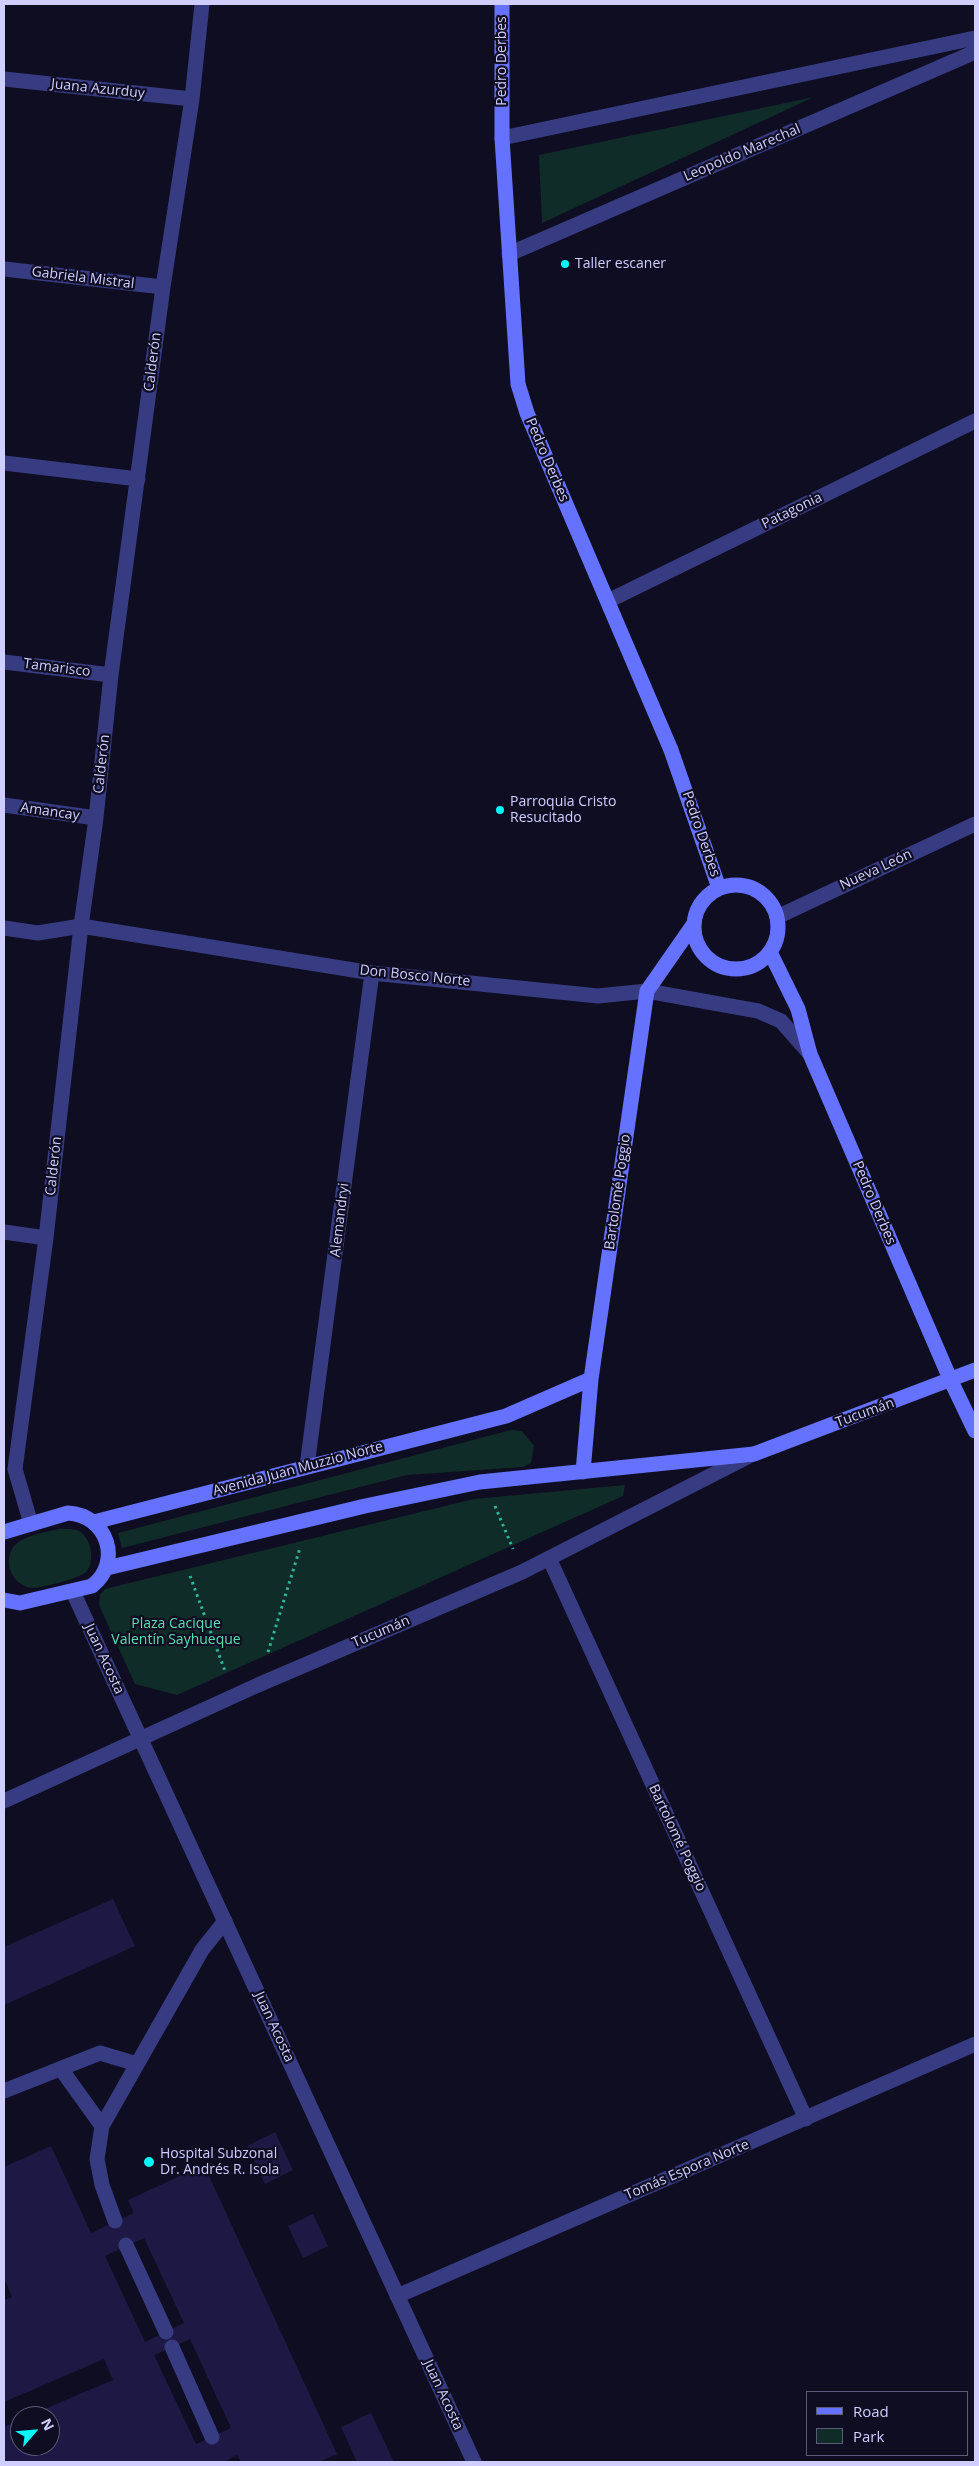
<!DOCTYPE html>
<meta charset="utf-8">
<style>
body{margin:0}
#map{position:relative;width:979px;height:2466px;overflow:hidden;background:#0f0d22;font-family:"Open Sans",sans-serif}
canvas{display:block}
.frame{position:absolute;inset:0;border:5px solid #cfceff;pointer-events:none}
.legend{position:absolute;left:806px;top:2391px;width:162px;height:65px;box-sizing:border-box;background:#0f0d22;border:1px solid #5c5a7a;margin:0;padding:6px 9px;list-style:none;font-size:15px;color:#cfceff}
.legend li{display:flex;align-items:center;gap:10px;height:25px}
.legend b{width:25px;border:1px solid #5c5a7a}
.north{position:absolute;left:10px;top:2406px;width:50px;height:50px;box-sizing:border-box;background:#0f0d22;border:1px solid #5c5a7a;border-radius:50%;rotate:63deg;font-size:14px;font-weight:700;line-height:20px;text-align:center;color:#cfceff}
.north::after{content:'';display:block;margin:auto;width:18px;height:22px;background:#00f9f8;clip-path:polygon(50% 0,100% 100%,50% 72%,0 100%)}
</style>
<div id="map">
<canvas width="979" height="2466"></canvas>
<div class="frame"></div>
<ul class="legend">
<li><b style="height:6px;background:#6572ff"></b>Road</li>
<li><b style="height:14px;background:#102c28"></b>Park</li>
</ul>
<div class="north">N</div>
</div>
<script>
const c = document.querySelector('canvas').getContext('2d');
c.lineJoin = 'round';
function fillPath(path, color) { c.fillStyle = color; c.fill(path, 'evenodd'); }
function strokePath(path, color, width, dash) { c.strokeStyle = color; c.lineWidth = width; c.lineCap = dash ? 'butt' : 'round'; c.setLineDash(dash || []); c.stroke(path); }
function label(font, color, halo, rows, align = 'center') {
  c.font = font + ' "Open Sans",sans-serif'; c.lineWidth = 4.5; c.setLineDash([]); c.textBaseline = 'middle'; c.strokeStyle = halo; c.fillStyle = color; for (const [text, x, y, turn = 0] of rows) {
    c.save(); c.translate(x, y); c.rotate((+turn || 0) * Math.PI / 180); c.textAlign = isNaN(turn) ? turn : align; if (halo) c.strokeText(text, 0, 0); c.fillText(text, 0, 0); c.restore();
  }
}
fillPath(new Path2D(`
 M814,97L542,223L539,155Z
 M511,1430L522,1431L534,1446L531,1463L523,1467L407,1475L122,1548L118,1533Z
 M625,1485L623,1496L177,1695L135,1684L99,1605L100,1595L105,1589L474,1499Z
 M58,1529C66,1529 75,1528 81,1532C91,1540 95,1560 87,1571C80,1579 50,1585 40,1587C14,1593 0,1561 15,1545C25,1535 45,1533 58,1529Z`), '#102c28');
fillPath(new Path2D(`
 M113,1899L135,1946L4,2005V1947Z
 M275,2132L293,2170L265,2184L247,2146Z
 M51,2146L91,2233L134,2213L128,2200L204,2165L337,2454L319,2462H241L237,2455L224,2462H4V2427L20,2420V2446H50V2416H28L113,2380L104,2359L4,2402V2300L12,2297L4,2278V2167ZM144,2238L184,2323L145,2342L105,2256ZM190,2339L231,2428L196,2444L154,2355Z
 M313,2214L328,2246L303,2258L288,2226Z
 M371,2413L394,2462H357L341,2427Z`), '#1d1944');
strokePath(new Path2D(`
 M495,1506L513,1549
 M190,1576L225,1671
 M268,1652L300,1548`), '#2cb59f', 3, [2.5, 4]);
strokePath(new Path2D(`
 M61,2069L102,2126
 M4,2091L100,2053L137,2064
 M115,2221L102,2185L97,2159L102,2126L202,1950L225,1921
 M126,2245L166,2332
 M172,2347L212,2437`), '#373c82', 15);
strokePath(new Path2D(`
 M4,79L192,99
 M502,138L975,38
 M509,254L975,52
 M4,269L163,287
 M4,463L138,479
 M608,601L975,421
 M4,662L111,675
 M4,805L96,818
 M777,917L975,824
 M4,928L38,933L81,926L372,973L598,996L647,991L758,1011L781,1021L810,1054
 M4,1232L46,1238
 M307,1466L372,973
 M31,1524L15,1469L46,1238L81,926L96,818L111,675L163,287L192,99L202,4
 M549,1558L806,2119
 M73,1592L474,2462
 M4,1801L258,1685L522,1572L753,1454
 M397,2296L975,2044`), '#373c82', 15);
strokePath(new Path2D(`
 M502,4V138L518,384L527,413L671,750L719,888
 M694 927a42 42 0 1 1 84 0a42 42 0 1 1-84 0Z
 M770,952L798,1009L810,1054L951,1381L975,1431
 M583,1472L591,1379L647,991L693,925
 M94,1522L506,1416L591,1379
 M4,1532L68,1513C107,1515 123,1562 92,1586L20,1603L4,1600
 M107,1568L365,1506L480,1482L754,1454L975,1370`), '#6572ff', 15);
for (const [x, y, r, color] of [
 [565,264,5,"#00f9f8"],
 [500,810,5,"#00f9f8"],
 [149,2162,6,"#00f9f8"]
]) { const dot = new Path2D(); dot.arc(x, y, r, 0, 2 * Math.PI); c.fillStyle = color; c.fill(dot); strokePath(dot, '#0f0d22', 2); }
label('14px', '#cfceff', '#0f0d22', [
 ["Pedro Derbes",502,61,-90],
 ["Juana Azurduy",98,89,6],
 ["Leopoldo Marechal",742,153,-23],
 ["Gabriela Mistral",83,278,7],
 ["Calderón",153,362,-83],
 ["Pedro Derbes",547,460,67],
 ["Patagonia",792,511,-26],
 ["Tamarisco",57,668,7],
 ["Calderón",102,764,-84],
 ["Amancay",50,812,8],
 ["Pedro Derbes",701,834,71],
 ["Nueva León",876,870,-25],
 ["Don Bosco Norte",415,976,6],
 ["Calderón",54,1166,-84],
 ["Bartolomé Poggio",618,1192,-82],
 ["Pedro Derbes",874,1203,67],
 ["Alemandryi",340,1220,-83],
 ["Tucumán",865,1413,-20],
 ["Avenida Juan Muzzio Norte",298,1469,-15],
 ["Tucumán",381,1632,-23],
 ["Juan Acosta",104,1659,65],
 ["Bartolomé Poggio",677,1838,65],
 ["Juan Acosta",274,2027,65],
 ["Tomás Espora Norte",687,2170,-23],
 ["Juan Acosta",443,2395,65]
]);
label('14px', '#cfceff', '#0f0d22', [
 ["Taller escaner",575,264],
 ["Parroquia Cristo",510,802],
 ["Resucitado",510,818],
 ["Hospital Subzonal",160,2154],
 ["Dr. Andrés R. Isola",160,2170]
], 'left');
label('14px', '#58e1b0', '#0f0d22', [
 ["Plaza Cacique",176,1624],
 ["Valentín Sayhueque",176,1640]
]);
</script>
